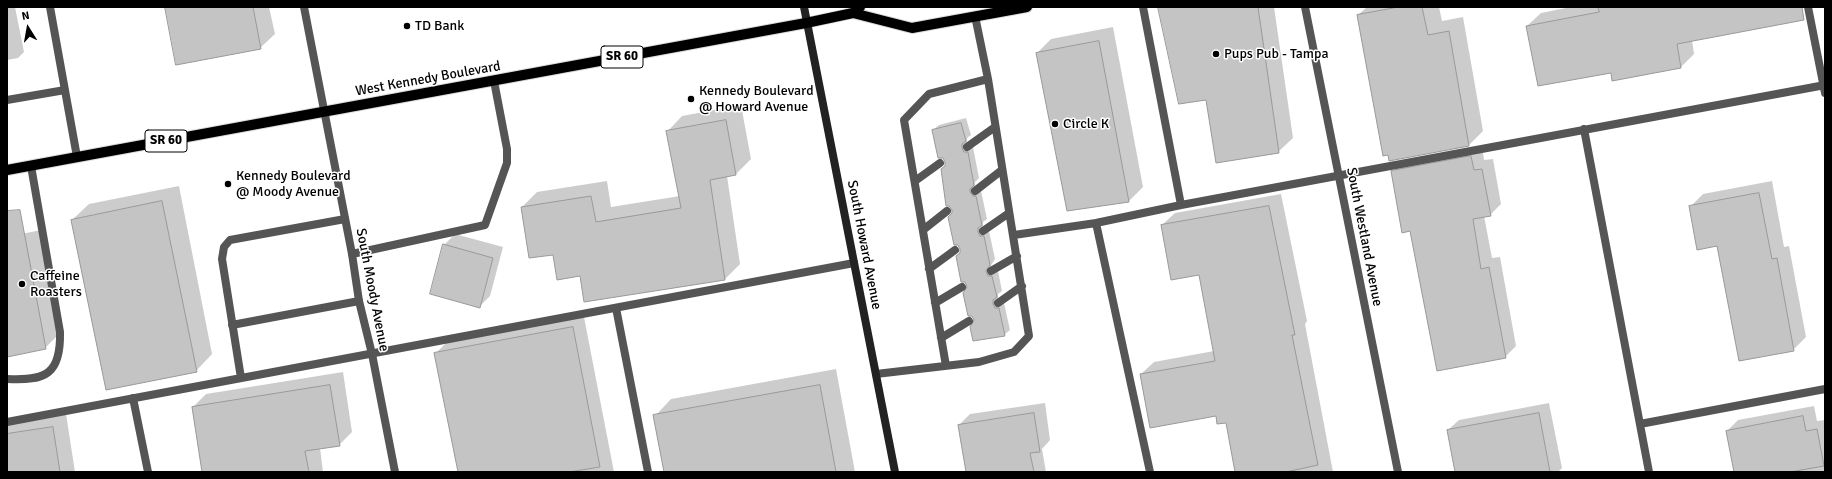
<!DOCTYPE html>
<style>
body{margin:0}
#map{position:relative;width:1832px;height:479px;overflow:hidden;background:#fff;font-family:Signika,sans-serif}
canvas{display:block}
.frame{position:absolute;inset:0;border:8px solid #000;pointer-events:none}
.north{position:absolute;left:8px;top:8px;width:40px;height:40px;-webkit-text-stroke:3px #fff;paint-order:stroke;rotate:349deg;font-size:11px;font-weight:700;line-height:16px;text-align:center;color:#000}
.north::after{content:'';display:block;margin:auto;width:14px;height:18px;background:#000;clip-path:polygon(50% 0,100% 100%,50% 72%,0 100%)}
</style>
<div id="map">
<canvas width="1832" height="479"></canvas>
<div class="frame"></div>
<div class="north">N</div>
</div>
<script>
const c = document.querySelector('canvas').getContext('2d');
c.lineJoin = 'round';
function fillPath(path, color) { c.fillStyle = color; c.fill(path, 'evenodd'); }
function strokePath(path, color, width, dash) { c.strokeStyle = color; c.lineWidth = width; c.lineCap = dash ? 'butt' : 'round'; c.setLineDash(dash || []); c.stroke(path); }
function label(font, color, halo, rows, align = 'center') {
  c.font = font + ' Signika,sans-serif'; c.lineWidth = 3; c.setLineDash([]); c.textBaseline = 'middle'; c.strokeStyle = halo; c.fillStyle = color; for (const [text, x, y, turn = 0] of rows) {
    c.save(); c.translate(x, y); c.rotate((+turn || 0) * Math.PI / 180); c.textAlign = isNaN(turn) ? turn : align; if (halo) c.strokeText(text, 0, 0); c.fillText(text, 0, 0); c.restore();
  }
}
fillPath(new Path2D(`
 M7,7H15L24,52L18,58L7,60Z
 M166,7H269L275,34L260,48Z
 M1160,7H1274L1293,138L1278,152L1207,99Z
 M1367,7H1439L1442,21L1463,17L1483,131L1469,145L1390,159L1358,15Z
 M1571,7H1782L1692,40L1694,54L1681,67L1611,72L1527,26L1541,13Z
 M1113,27L1143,187L1129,201L1037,53L1051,39Z
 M741,105L751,159L736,174L727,176L740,264L725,279L585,301L581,275L522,207L537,192L607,181L611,207L680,196L667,132L682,116Z
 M966,118L971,135L967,138V142L970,147H973L979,178L975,182V186L978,191H981L987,219L983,222V226L986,231H989L995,259L991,265L993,270L998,271L1002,291L998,294V298L1001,303H1004L1010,330L1004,335L976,321L953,214L946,162L933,130L939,125Z
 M1482,146L1484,160L1493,159L1501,204L1490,215L1484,216L1492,258L1500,257L1516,346L1505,357L1411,230L1392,172L1403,161Z
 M1772,181L1784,247L1789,246L1806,337L1793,350L1690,207L1703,194Z
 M179,186L212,354L196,371L72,220L89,204Z
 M1281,194L1307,321L1305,324L1333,472H1236L1227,422L1216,414L1141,374L1154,362L1214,351L1199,274L1162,225L1175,213Z
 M41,230L59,334L45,348L7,356V237Z
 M455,234L503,247L490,296L479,307L444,245Z
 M584,317L614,472H459L435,354L446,343Z
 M836,369L855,472H665L655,416L671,399Z
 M343,372L352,432L339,445L320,448L323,472H225L193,407L206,394Z
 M1045,403L1050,440L1042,449L1046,472H968L959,425L970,414Z
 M1549,403L1562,468L1558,472H1456L1448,430L1459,420Z
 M1814,406L1817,421L1825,420V472H1735L1727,431L1738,420Z
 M66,414L75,472H7V423Z`), '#0003');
const building = new Path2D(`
 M165,7H253L261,49L176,65Z
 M1158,7H1258L1279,153L1216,163L1206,100L1179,104Z
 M1399,7H1422L1428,35L1449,31L1469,146L1389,161L1388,155L1383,156L1357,15Z
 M1598,7H1802L1804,20L1677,44L1681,68L1612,81L1611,73L1538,86L1526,26L1599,12Z
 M1099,41L1129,202L1067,211L1036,53Z
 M726,120L736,175L710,180L725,280L584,302L580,276L557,280L553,255L529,258L521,207L591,196L596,222L681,208L666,131Z
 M961,123L966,141L962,144V148L964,152H968L974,185L970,189V192L973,196H976L982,225L978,228V232L980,236H984L990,265L986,271L988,276H992L997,297L993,300V304L995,308H999L1005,336L973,341L970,327L974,320L972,316H968L963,293L967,287L965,282H961L956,256L960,253V249L958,245H954L948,217L952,213V210L949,206H946L941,169L945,166V162L943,158H938L932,130Z
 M1471,156L1474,170L1482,169L1491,216L1473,219L1481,269L1489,267L1506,358L1437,371L1410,231L1402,233L1391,171Z
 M1759,193L1772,259L1777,258L1794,351L1739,361L1717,246L1697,250L1689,206Z
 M162,201L197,372L106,390L71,220Z
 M1269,206L1295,335H1292L1318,465L1286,472H1235L1226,423L1217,424L1216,416L1150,428L1140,374L1215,361L1199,275L1171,280L1161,225Z
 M20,210L46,349L7,357V211Z
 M443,244L493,258L480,308L430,294Z
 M573,327L600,467L569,472H458L434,353Z
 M330,385L340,446L305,451L309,472H202L192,407Z
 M820,385L836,472H664L653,415Z
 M1034,413L1040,452L1030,453L1034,472H966L958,425Z
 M1539,413L1550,472H1455L1447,430Z
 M1803,416L1806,431L1817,429L1824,466L1790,472H1734L1726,431Z
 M53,427L60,472H7V434Z`);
fillPath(building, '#c4c4c4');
strokePath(building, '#999', 1);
const primary = new Path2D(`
 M853,13L912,28L1027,7
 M7,170L806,23L853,13L860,7`);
strokePath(primary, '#dbdbdb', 12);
strokePath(new Path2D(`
 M50,7L77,157
 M1143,7L1181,205
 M7,100L65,90
 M1584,129L1649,472
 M967,147L995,127
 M915,181L940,163
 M975,191L1002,170
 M1096,223L1150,472
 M923,230L947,211
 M983,231L1009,213
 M1014,235L1096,223L1181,205L1825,85
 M352,254L485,225L507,163V149L494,81
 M929,269L955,250
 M991,271L1017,256
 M935,303L962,287
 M998,303L1022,286
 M616,308L648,472
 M232,325L359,301
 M941,338L969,321
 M946,366L904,120L929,94L988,79
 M876,374L979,362L1014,352L1029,336L988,79L975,16
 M241,378L222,259L224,247L230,240L345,219
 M7,379C46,381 61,374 60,332L31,166
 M133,398L148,472
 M7,422L854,263
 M1640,424L1825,389`), '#555', 8);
strokePath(new Path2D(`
 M304,7L352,254L359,301L372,354L395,472
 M1305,7L1398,472
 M1808,7L1825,93`), '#555', 8);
strokePath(new Path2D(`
 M804,7L895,472`), '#222', 8);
strokePath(primary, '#000', 10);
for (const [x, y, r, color] of [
 [407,26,4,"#000"],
 [1216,54,4,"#000"],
 [691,99,4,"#000"],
 [1055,124,4,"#000"],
 [228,184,4,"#000"],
 [22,284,4,"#000"]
]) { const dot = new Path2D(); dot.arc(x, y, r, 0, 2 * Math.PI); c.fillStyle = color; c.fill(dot); strokePath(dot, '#fff', 1.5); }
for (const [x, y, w] of [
 [622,57,42],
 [166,141,42]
]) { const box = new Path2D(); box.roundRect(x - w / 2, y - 11, w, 22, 3); c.fillStyle = '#fff'; c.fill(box); strokePath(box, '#000', 1); }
label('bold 13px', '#000', null, [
 ["SR 60",622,57],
 ["SR 60",166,141]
]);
label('14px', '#000', '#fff', [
 ["TD Bank",415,26],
 ["Pups Pub - Tampa",1224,54],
 ["Kennedy Boulevard",699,91],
 ["@ Howard Avenue",699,107],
 ["Circle K",1063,124],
 ["Kennedy Boulevard",236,176],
 ["@ Moody Avenue",236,192],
 ["Caffeine",30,276],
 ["Roasters",30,292]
], 'left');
label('14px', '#000', '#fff', [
 ["West Kennedy Boulevard",428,79,-10],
 ["South Westland Avenue",1364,237,79],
 ["South Howard Avenue",864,245,79],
 ["South Moody Avenue",372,290,79]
]);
</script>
